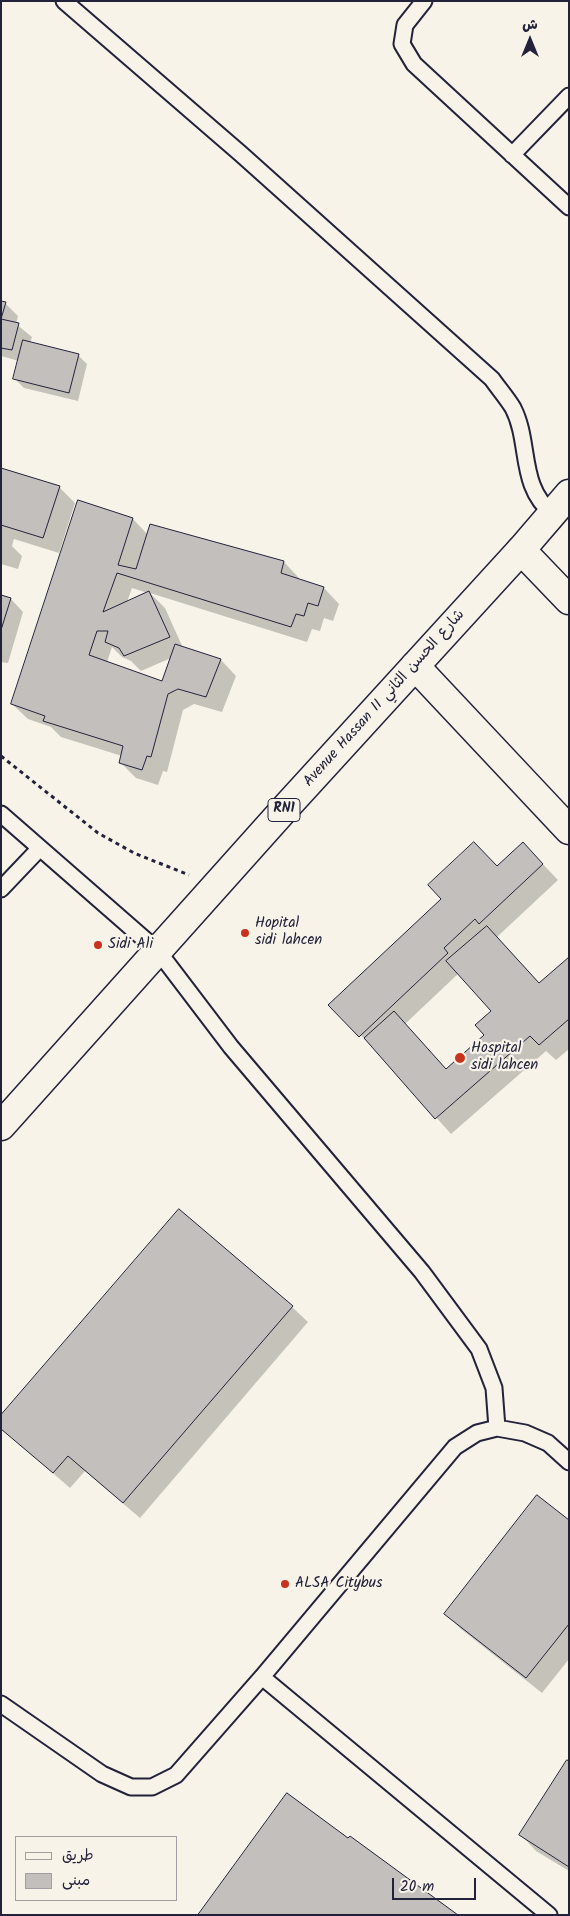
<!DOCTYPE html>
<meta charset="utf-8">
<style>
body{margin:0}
#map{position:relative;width:570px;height:1916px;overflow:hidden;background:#f7f3e8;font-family:Kalam,"Playpen Sans Arabic",sans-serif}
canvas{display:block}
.frame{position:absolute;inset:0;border:2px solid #22223b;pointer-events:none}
.legend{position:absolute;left:15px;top:1836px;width:162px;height:65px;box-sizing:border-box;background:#f7f3e8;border:1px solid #a29fa3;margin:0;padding:6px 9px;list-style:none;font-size:15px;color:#22223b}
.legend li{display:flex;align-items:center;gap:10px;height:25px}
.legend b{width:25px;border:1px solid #a29fa3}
.north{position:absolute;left:505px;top:15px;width:50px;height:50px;-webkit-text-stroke:4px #f7f3e8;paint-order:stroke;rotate:0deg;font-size:14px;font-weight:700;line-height:20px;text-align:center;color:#22223b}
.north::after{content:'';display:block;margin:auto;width:18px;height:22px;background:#22223b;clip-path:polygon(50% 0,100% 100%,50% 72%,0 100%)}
.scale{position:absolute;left:392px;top:1878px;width:84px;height:22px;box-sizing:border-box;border:2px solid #22223b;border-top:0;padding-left:6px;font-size:15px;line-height:18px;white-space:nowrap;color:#22223b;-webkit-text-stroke:4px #f7f3e8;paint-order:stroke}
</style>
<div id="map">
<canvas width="570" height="1916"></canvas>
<div class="frame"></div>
<ul class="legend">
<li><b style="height:6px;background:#f7f3e8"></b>طريق</li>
<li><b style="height:14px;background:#c2bfbd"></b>مبنى</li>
</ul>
<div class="north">ش</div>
<div class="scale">20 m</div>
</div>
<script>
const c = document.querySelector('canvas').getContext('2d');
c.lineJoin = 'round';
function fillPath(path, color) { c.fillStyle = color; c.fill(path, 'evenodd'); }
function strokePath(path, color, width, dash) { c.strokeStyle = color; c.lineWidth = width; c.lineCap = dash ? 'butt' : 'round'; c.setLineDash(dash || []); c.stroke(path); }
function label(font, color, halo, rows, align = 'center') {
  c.font = font + ' Kalam,"Playpen Sans Arabic",sans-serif'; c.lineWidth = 4.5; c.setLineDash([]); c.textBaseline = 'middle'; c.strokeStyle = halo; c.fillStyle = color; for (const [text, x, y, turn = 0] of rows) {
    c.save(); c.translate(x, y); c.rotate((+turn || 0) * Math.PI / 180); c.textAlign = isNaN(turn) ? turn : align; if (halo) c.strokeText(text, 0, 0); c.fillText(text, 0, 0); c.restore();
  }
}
fillPath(new Path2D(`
 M1,302L5,303L18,316L16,324L32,337L30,343L78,355L87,364L78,401L24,388L15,379L19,361L1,356Z
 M1,469L59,487L75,503L59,553L14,539L12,546L22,556L18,569L1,564Z
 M79,502L133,519L148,535L284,562L299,578V580L324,588L339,604L333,621L324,618L320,631L312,629L307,642L150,593L165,608L183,648L221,660L236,676L222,712L194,704L183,710L167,772L163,771L158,785L136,778L120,762L122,756L61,737L51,727L28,719L12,704ZM132,588L148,593L127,602ZM112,647L122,657L131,661L141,671L171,658L163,682L107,662Z
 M1,596L11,599L23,612L8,663L1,662Z
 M538,859L558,880L497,937L540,984L569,959V1049L556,1060L546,1051L451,1134L377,1051L330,1005L497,868ZM459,973L493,1012L486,1035L447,1070L405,1024Z
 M292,1307L308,1322L140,1518L85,1471L70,1488L1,1428Z
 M569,1521V1659L542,1693L461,1629L446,1614Z
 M569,1762V1871L536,1851L521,1835Z`), '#0003');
const building = new Path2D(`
 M1,301L6,302L1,319L19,323L12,350L1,348Z
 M23,340L79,354L69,393L13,379Z
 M1,468L60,486L43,538L1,525Z
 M78,500L133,518L118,565L136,569L150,524L284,561L281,573L324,587L318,606L308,603L304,616L296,614L291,627L117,573L103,612L149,591L170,637L124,656L119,648L105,642L108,631H97L89,655L162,681L175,644L221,659L206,697L178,689L168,694L151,757L147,756L142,770L119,763L123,746L43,721L45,716L11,704Z
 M1,595L11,598L1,630Z
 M474,842L497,866L523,842L543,864L479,924L475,919L444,948L448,953L359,1037L328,1005L441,899L428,885Z
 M487,926L539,983L569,957V1019L539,1045L530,1036L435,1119L364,1038L394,1011L446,1069L484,1035L475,1025L491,1011L446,961Z
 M179,1209L293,1306L123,1503L68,1456L53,1473L1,1429V1415Z
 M537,1495L569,1520V1624L526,1678L444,1614Z
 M567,1760L569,1761V1867L519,1835Z
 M287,1793L348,1838L350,1836L458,1915H198Z`);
fillPath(building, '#c2bfbd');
strokePath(building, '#22223b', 1);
const lane = new Path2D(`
 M64,1L241,154L492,379C499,389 507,398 513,408C531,443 518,486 553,514
 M424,1L405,25L402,44L414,64L569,207
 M512,155L569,96
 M1,814L158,951L231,1047L422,1272L479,1349L494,1388L497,1428
 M1,889L40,848
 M262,1677L549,1915
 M1,1704L102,1774L131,1787H152L176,1775L262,1677L455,1447L477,1433L497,1428L525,1433L548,1443L569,1462`);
const street = new Path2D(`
 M521,550L569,600
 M415,666L569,830`);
const primary = new Path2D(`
 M1,1126L289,804L521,550L569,494`);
strokePath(lane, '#22223b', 19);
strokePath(street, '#22223b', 31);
strokePath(primary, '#22223b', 31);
strokePath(new Path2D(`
 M1,756L98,833L134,853L189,875`), '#22223b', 3, [4, 4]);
strokePath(lane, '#f7f3e8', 15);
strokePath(street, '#f7f3e8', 28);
strokePath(primary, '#f7f3e8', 28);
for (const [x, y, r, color] of [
 [245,933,5,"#c8321e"],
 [98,945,5,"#c8321e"],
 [460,1058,6,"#c8321e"],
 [285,1584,5,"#c8321e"]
]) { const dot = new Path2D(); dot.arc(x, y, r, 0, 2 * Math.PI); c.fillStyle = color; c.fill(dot); strokePath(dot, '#f7f3e8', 2); }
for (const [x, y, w] of [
 [284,810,32]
]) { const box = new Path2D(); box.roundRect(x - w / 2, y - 11.5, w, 23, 4); c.fillStyle = '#f7f3e8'; c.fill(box); strokePath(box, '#22223b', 1); }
label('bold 14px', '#22223b', null, [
 ["RN1",284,810]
]);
label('15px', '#22223b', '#f7f3e8', [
 ["Avenue Hassan II شارع الحسن الثاني",385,699,-48]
]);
label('15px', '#22223b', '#f7f3e8', [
 ["Hopital",255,924],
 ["sidi lahcen",255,941],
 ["Sidi Ali",108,945],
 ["Hospital",471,1049],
 ["sidi lahcen",471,1066],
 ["ALSA Citybus",295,1584]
], 'left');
</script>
